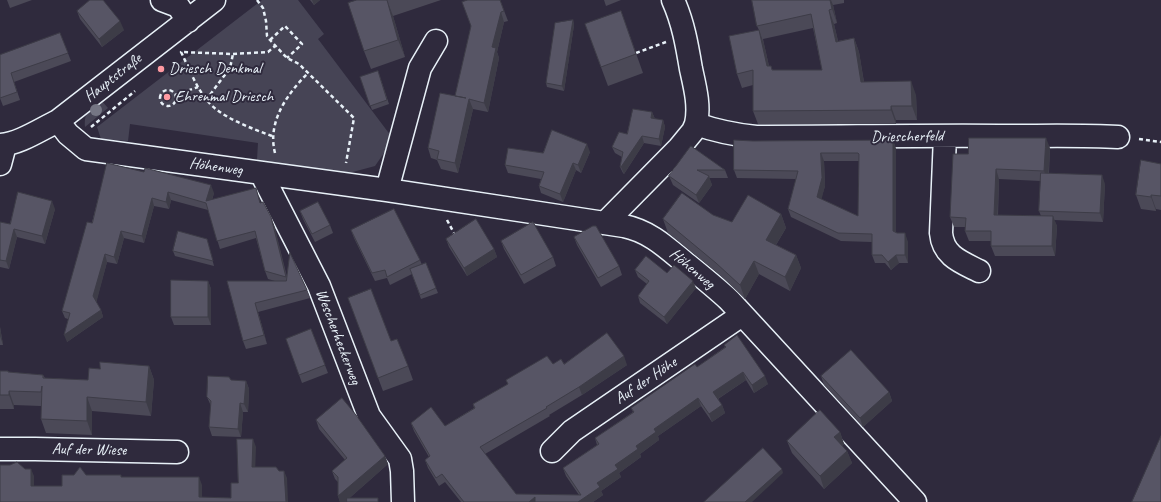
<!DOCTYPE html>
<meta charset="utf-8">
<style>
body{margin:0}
canvas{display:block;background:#2f2a3d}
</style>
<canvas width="1161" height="502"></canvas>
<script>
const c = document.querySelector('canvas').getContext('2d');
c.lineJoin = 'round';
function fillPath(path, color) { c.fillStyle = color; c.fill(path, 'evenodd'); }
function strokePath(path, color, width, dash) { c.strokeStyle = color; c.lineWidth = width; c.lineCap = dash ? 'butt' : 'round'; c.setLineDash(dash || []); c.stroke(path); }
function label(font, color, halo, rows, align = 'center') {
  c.font = font + ' Caveat,sans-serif'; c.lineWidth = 4; c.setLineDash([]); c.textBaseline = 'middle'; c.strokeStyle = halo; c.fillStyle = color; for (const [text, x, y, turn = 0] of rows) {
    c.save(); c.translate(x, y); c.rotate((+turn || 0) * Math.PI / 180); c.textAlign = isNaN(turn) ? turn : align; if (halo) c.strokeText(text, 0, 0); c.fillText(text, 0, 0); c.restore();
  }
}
fillPath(new Path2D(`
 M262,0H298L324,34L318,39L391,136L386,150L375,166L349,173L257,160L258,143L130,124L128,141L101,139L97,127Z
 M100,99L108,108L85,127C84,111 90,109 100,99Z`), '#464455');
const minor = new Path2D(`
 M162,0L178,6L188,21
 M673,0C683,22 687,45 691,69C695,87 700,106 696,124C716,131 736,135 756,137C841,137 925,135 1009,136C1045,136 1082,135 1118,137
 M58,121L68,134L86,149L387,190L624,226C649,231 666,247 684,262C700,275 715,287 729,300L915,502
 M945,136L941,233C943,256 961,262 979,271
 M0,145C19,144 41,129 58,121L214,0
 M0,164L5,145
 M261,173L319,286L369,416L400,459L402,471L403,502
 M387,190L420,68L436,41
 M605,223L679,148L693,131L696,124
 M0,449H35L177,452
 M552,451L572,431L742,315`);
strokePath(minor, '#e8f1f8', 25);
strokePath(new Path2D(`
 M257,0L263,8L266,21L267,36L270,40L287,58L299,64L354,118L346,163
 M270,40L285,26L302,44L287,58
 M636,53L666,42
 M160 98a8 8 0 1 1 16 0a8 8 0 1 1-16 0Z
 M175,95L198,87
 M206,100L230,68L233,54
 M91,127L135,91
 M272,136C251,128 219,117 206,99C195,85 189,68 181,52L233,54L268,52L275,46
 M1139,139L1161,142
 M275,153C267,122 287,94 308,73
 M447,220L455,235`), '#e8f1f8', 2.5, [4, 3]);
strokePath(minor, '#2f2a3d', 22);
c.fillStyle = '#757684';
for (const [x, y] of [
 [96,110]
]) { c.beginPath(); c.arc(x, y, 6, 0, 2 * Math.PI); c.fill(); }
fillPath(new Path2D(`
 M7,0H32L10,8Z
 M310,0H320L314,5Z
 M357,0H441L393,16L405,57L371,69L364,51Z
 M500,0L508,21L504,22L497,52L499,58L488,112L473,109L458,173L441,169L437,160L431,158L428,148L455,96L471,26Z
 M604,0H621L606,6Z
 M752,0H844V3L833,5L837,23L834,24L838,41L854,38L859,52L864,82L916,95L917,120H896V124H758L753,111V85L742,88L737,74L759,30L757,26ZM813,28L822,70H773L769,66L764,44L763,39Z
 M77,11L124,30L102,47L80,19Z
 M621,11L643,73L608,86L585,24Z
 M573,20L574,25L564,91L547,87L546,83Z
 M60,33L71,61L14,82L20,100L3,106L0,98V55Z
 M378,71L389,104L372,110L360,77Z
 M652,112L655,119L663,120L665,127L661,146L644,143L624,174L623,173L620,167L622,157L615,153L612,147Z
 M893,140L896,149V233L908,242V263H899L891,270L885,263H875L872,255V242L841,241L791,217L788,209L796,179L737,178L734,170L753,141ZM824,161H859L858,216L821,199L825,186Z
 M691,146L725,170L728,178H709L712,185L699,203L673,185L669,176Z
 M1050,148L1049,173L1105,184L1103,222L1054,220L1057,226L1055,256H995L991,246V241H969L965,231V227H954L950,217L968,154ZM999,179L1041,181L1039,211L1041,216L998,215Z
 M590,152L581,173L576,170L563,202L541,193L539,186L541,179L508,173L505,165L543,153Z
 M107,163L214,193L212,200L259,196L260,203L274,225L287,277L307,290L310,298L258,312L267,344L246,349L243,341L227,281H275L268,279L265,271L256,238L220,249L208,210L171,200L169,209L154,206L144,243L124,238L117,264L107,262L96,302L101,310L103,317L67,342L68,319L65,318L62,311L92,223Z
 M1161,164V210L1156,209V211L1141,209L1136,195Z
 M55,209L45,244L17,237L9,269L0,267V222L10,224Z
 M300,211L330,225L333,233L315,242L303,219Z
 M781,214L786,228L776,245L796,255L801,268L790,291L759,274L745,299L721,276L668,233L663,219L713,215L732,222Z
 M351,230L420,260L422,265L426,263L438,293L421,299L412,274L390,285L387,278L375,281L354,238Z
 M574,237L619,266L622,275L601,287L577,245Z
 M446,239L494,249L497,257L467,276L449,247Z
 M501,241L553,257L556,266L524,284L504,249Z
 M208,243L214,266L175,256L173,251Z
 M635,270L667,273L696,288L667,324L640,303L638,296L647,284L638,277Z
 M208,281L211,289V325H174L171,317Z
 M348,298L391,341L408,366L413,380L383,391Z
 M0,327L3,345H0Z
 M311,329L328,373L302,383L286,339Z
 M724,345L768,384L754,393L746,380L718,399L722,405L725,413L712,422L701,406L658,436L659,440L640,454L641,457L619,473L621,477L601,491L603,495L593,502H461L445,482L439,486L428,468L425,460L429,457L414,431L411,423L445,426L474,408L473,404L508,384L506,380L553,364H564L627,365L582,395L549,415L550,416L485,454L516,494L579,495L566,476L563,468L597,445L595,438L633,412L631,408L697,367L725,347Z
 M149,366L154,380L151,416L92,411V435L46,433L41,419V406L14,405V409H0V371H8L9,372L43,375L45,378L88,380L100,369Z
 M821,376L889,392L892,401L863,427L824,385Z
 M231,380L246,381L249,389L248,412H243L241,437L212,436L209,427L211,406L207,397Z
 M316,420L385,456L388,464L345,502H340L338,496V482L335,479L332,471L345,460L319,429Z
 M840,432L844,444L842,446L847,451L852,463L824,489L792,453L787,441Z`), '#4b4957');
fillPath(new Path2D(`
 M312,0H320L314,5Z
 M387,0L393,16L405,57L398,40Z
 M830,0H831L833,5L837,23L832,9Z
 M829,10L834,24L841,55L836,42Z
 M501,12L504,22L497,52L499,58L488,112L484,103L492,47Z
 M573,20L574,25L564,91L562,86Z
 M120,21L124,30L102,47L99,39Z
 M759,30L764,44L772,80L767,66Z
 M854,38L859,52L866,96L861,82Z
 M911,81L916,95L917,120L912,106Z
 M469,99L473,109L458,173L455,163Z
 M891,106L896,120V124L891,110Z
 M652,112L655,119L651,118Z
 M663,120L665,127L661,146L659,139Z
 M642,136L644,143L624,174L621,167Z
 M1046,138L1050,148L1048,181L1044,171Z
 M893,140L896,149V240L893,231Z
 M587,144L590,152L581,173L578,165Z
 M821,153L824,161L825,186L820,205L817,197Z
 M573,163L576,170L563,202L560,194Z
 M996,169L999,179L997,225L994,215Z
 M1102,175L1105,184L1103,222L1100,213Z
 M709,176L712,185L699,203L696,195Z
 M211,185L214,193L209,209L206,201Z
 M168,192L171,200L169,209L166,202Z
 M1151,195L1156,209V211L1151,197Z
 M152,198L154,206L144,243L142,236Z
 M52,201L55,209L45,244L42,236Z
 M781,214L786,228L771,253L766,240Z
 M1053,216L1057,226L1055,256L1052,246Z
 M271,217L274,225L288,284L286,277Z
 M14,229L17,237L9,269L6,261Z
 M121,231L124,238L117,264L114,257Z
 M905,233L908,242V263L905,255Z
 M494,249L497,257L467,276L464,268Z
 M105,254L107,262L96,304L93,296Z
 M796,255L801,268L790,291L785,277Z
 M896,255L899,263L891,270L888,262Z
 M754,261L759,274L745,299L740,285Z
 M208,281L211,289V325L208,317Z
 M693,281L696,288L667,324L664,317Z
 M255,303L258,312L267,344L264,335Z
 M101,310L103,317L67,342L64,335Z
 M0,327L3,345L0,336Z
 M624,356L627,365L582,395L579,387Z
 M149,366L154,380L151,416L146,402Z
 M743,372L746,380L716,400L713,392Z
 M765,376L768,384L754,393L752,385Z
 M246,381L249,389L248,412L244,404Z
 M9,391L14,405V409L9,395Z
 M889,392L892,401L863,427L860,418Z
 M87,397L92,411V435L87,421Z
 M698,398L701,406L658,436L659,440L640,454L641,457L619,473L621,477L601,491L603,495L593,502H578L615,465L636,446L654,429Z
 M240,403L243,412L241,437L238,429Z
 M722,405L725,413L712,422L709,414Z
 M840,432L844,444L839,449L834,437Z
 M253,439L256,447L255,474L252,467Z
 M847,451L852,463L824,489L820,476Z
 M385,456L388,464L345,502H340L338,496Z
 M31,469L34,476V493L31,486Z
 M782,469L783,473L752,502H745Z
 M284,471L287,478L288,502H286Z
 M199,477L202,485V502L199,497Z
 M535,497L537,502H529Z`), '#3d3c47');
const building = new Path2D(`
 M90,0H103L120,21L99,39L77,11Z
 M357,0H387L398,40L364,51L348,3Z
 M468,0H500L504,11L501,12L492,47L496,48L484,103L469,99L455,163L437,159L439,151L428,148L440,93L466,98L455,96L471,26L462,2Z
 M752,0H830L832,9L829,10L836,42L854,38L861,82L911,81L912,106H891V110L753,111V70L737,74L729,36L759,30L767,66H771L772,70H822L811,14L757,26Z
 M621,11L636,54L601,67L585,24Z
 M573,20L562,86L546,83L555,23Z
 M60,33L68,53L11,73L17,92L0,98V55Z
 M378,71L387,100L370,106L360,77Z
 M633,109L652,112L651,118L663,120L659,139L642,136L621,167H620L623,152L612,147L619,132L627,134Z
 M552,130L587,144L578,165L573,163L560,194L539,186L544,172L505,165L508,148L543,153Z
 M969,138H1046L1044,171L996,169L994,215L1053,216L1052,246H991V231H965L966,218L950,217L953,154H968Z
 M734,140L753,141L893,140V231L897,233H905V255H896L888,262L882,255H872V234L838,233L788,209L798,171L734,170ZM821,153H858L859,154L858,216L817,197L822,178Z
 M691,146L725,170H697L709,176L696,195L669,176Z
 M1141,160L1161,164V196L1151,195V197L1136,195Z
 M107,163L144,172L145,168L211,185L206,201L256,188L260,203L263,202L271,217L286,277L265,271L255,231L217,241L206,203L168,192L166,202L152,198L142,236L121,231L114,257L105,254L93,296L101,310L64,335L70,313L62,311L87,222L92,223Z
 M1041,173L1102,175L1100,213L1039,211Z
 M18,192L52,201L42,236L14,229L6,261L0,260V222L10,224Z
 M682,193L713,215L732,222L748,195L781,214L766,240L796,255L785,277L754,261L740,285L716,263L663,219Z
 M318,202L330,225L312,234L300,211Z
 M394,209L420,260L387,277L385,270L372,273L351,230Z
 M476,219L494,249L464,268L446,239Z
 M533,222L553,257L521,275L501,241Z
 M593,226H596L619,266L598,278L574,237Z
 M178,231L207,239L213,261L173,251Z
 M290,253L307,290L255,303L264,335L243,341L227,281H286Z
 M646,256L667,273L674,265L693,281L664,317L638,296L649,281L635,270Z
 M426,263L436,288L420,295L410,269Z
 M171,280L208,281V317H171Z
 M371,289L391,341L397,339L408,366L378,378L348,298Z
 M311,329L325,365L299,375L286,339Z
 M607,333L624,356L579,387L546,407L547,408L480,447L516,494L581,495L563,468L599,444L595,438L634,412L631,408L695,364L697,367L726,347L724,345L737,335L765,376L752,385L743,372L713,392L722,405L709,414L698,398L654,429L656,432L636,446L638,449L615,465L618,469L597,483L600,487L578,502H535V497L529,502H464L442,474L436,478L425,460L430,456L411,423L431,407L445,426L475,408L473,404L508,384L506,380L547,356L553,364L561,359L564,364Z
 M851,350L889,392L860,418L821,376Z
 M100,362L149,366L146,402L87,397V421L41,419L42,386L41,392L9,391V395H0V371H8V372L43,375V378L88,380L89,368L100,369Z
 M208,376L229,377L231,380L246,381L244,404L240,403L238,429L209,427L211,401L207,397Z
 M342,398L356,415L385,456L338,496V477L332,471L347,458L316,420Z
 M820,410L840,432L834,437L847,451L820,476L787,441Z
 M1161,436V502H1132Z
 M237,439H253L252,467H276L279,471H284L286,502H0V465H10L17,462L25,469H31V486H62V475H74L80,467L86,475H121V477H199V497L231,498V483H238Z
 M763,448L782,469L745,502H704Z
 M347,498H378V502H347Z`);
fillPath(building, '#575565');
strokePath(building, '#3d3c47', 1);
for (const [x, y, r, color] of [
 [161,69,4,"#ff9aa2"],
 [167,97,4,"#ff9aa2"]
]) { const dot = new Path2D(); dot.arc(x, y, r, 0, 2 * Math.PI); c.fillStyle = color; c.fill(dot); strokePath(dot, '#2f2a3d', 1.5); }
label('16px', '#e8f1f8', '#2f2a3d', [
 ["Driesch Denkmal",169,69],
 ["Ehrenmal Driesch",175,97]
], 'left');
label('16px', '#e8f1f8', '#2f2a3d', [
 ["Hauptstraße",113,78,-38],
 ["Driescherfeld",907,137,-1],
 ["Höhenweg",216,167,8],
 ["Höhenweg",692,269,40],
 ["Wescherheckerweg",338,337,69],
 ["Auf der Höhe",646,381,-34],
 ["Auf der Wiese",89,450,1]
]);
</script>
